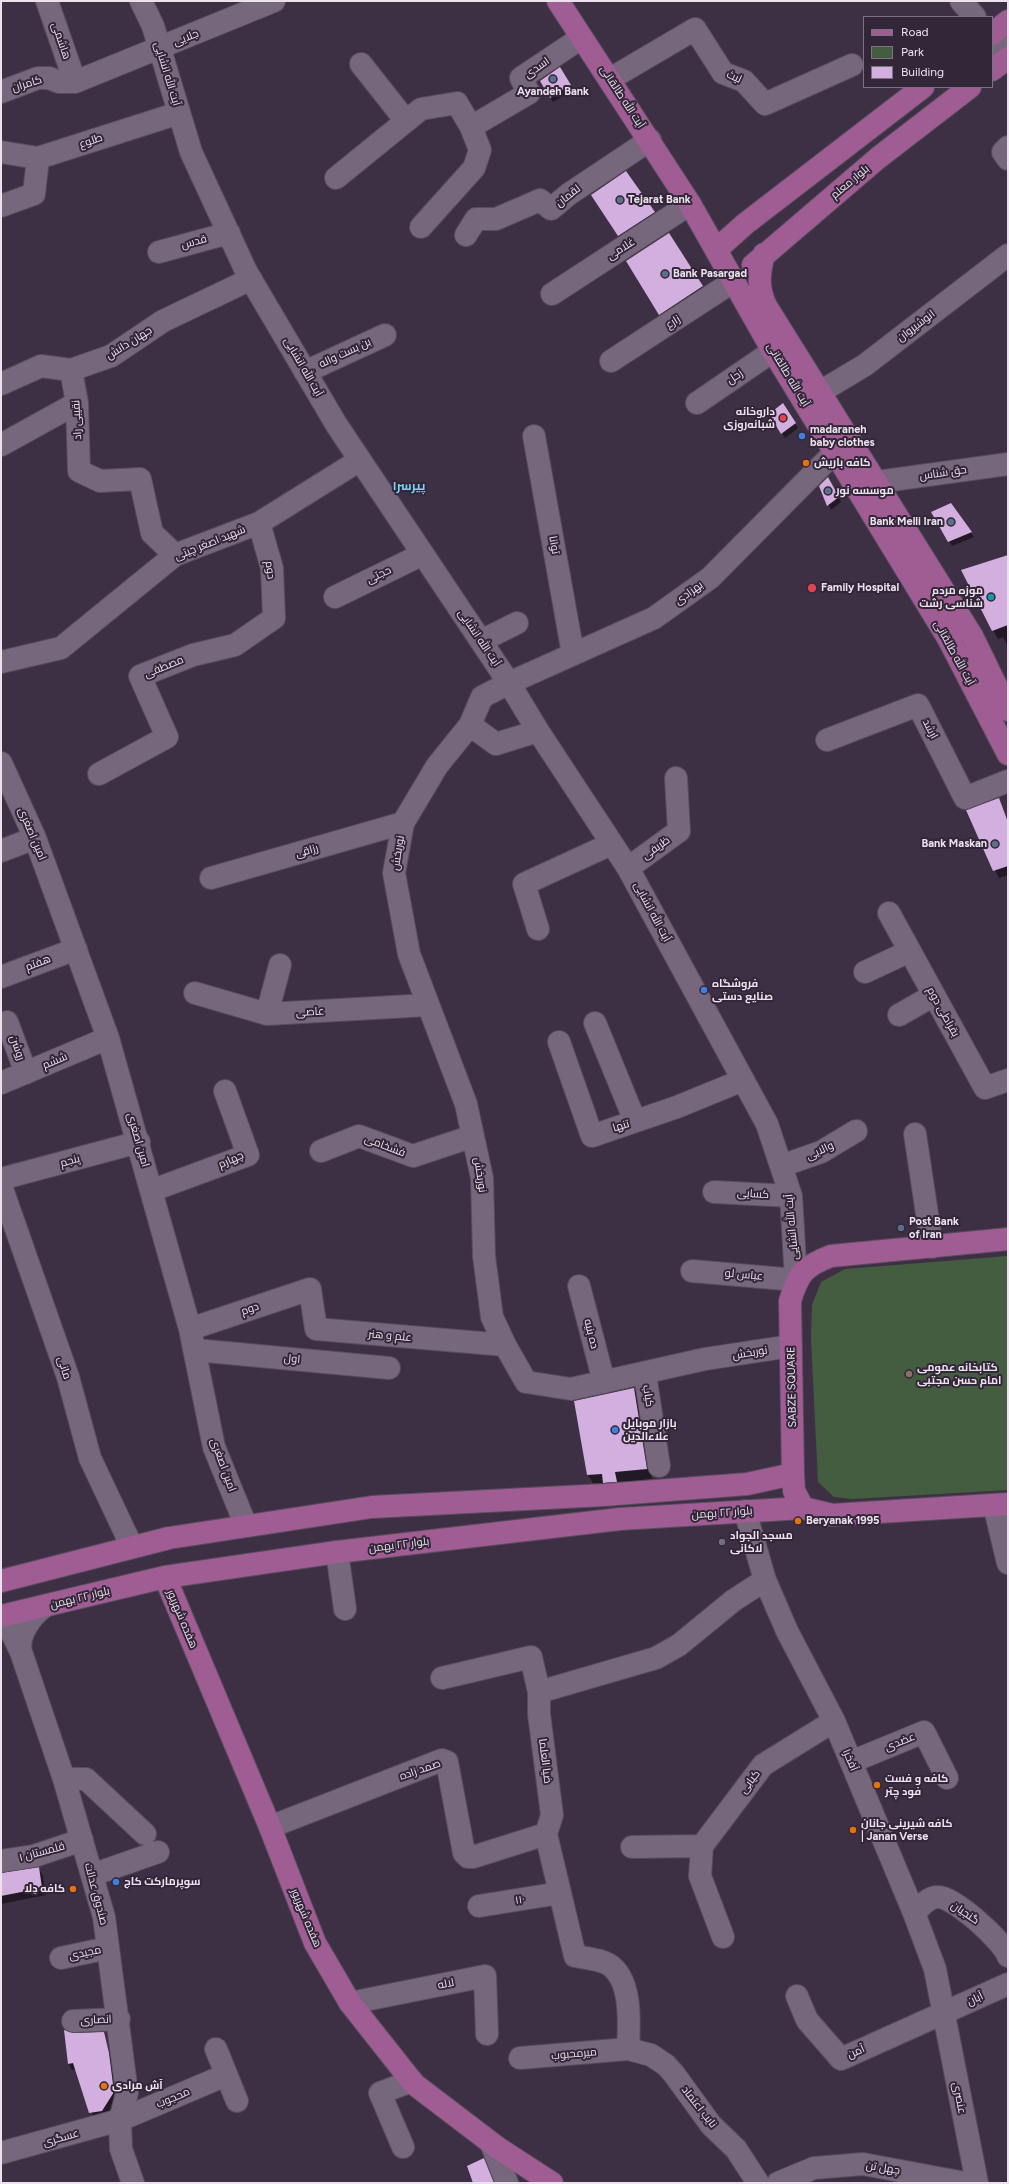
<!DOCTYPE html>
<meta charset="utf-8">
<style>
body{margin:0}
#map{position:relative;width:1009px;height:2184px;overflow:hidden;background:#3e3044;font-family:Figtree,sans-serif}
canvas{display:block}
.frame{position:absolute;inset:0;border:2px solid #ebe2ee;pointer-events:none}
.legend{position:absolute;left:863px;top:16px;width:130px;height:72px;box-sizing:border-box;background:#342639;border:1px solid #7d7181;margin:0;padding:5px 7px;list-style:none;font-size:12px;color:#ebe2ee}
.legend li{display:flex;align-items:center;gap:8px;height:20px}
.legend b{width:20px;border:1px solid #7d7181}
</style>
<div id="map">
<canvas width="1009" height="2184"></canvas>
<div class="frame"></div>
<ul class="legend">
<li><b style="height:5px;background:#a05d93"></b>Road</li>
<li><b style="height:11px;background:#445d40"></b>Park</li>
<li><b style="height:11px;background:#d2afdf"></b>Building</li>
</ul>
</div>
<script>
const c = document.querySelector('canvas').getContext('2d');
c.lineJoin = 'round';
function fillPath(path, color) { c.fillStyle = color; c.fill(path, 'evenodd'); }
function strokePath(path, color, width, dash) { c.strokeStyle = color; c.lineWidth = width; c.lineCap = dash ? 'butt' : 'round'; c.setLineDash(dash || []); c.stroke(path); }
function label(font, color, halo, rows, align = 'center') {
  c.font = font + ' Figtree,Cairo,sans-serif'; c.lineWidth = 4; c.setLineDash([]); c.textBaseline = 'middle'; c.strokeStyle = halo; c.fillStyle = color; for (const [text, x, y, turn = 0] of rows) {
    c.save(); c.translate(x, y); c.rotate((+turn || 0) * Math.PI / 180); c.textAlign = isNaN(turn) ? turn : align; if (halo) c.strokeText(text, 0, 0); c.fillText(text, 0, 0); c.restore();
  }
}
fillPath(new Path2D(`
 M1008,1256V1490L852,1499L834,1497L818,1482L811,1339L812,1305L821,1282L845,1269Z`), '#445d40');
fillPath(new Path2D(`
 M541,81L570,85L573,90L553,102Z
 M596,202L654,212L659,220L623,243Z
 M669,234L708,297L666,324L633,271Z
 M783,404L798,428L785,438L770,414Z
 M828,478L841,502L831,510L820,486Z
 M951,505L974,537L952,546L932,513Z
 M1008,556V647L1003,637L998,639L993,630Z
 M999,799L1008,821V875L999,878L967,811Z
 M634,1389L640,1399L652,1479L620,1482L622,1491L609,1492L604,1484L594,1485L588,1475Z
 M39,1869L43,1876L46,1895L1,1904V1874Z
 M103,2033L112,2060L116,2102L105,2116L94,2118L76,2069L72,2070L69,2064L73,2034Z`), '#0007');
fillPath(new Path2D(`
 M560,67L571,85L550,98L540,81Z
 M626,171L655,212L618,236L591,195Z
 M669,233L703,286L659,315L626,261Z
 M783,403L796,423L781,434L769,414Z
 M828,477L839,497L827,506L819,486Z
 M951,503L972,532L948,542L931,512Z
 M1008,555V625L992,631L961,570Z
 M999,798L1008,822V866L993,871L966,810Z
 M634,1388L647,1469L615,1472L617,1482L603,1483L602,1474L587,1475L574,1401Z
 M39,1867L42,1888L1,1896V1873Z
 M64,2030L74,2033L104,2032L109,2053L114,2092L102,2111L89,2113L73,2063L68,2064Z
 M484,2158L494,2183H473L467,2166Z`), '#d2afdf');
const minor = new Path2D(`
 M47,1L75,82
 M141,1L153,26L191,152L246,271L336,424L509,683L538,731L628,868L767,1124L791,1196L796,1280L692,1271
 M961,1L975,17
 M992,36L1008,57
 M361,64L406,121
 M610,79L695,29L723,73L744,81L765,104L852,65
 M1,92L38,78H49L59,82H75L274,1
 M1008,147L1003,152L1008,159
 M1,152L38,158L179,113
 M336,178L421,109L457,103L471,127
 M1,206L34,194L38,158
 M421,227L474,168L480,150L471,127L529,93L521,78L581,38
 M466,235L476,219H496L540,200L551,209L569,194L650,140
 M159,252L229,233
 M552,294L690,204
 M611,361L734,281
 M71,370L77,403L79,471L100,481L140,479L152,533L175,555
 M305,372L385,335
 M1,384L41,366L71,370L111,356L163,321L251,279
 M820,392L865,365L1008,255
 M697,403L773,351
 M534,436L573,654
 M1,445L77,403
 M877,482L1008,464
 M335,597L423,554
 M481,641L517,623
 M1,662L61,648L175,555L259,523L360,460
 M470,725L496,744L538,731
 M827,740L918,705L965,798L1008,781
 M1,763L35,838L108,1038L190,1329L214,1447L246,1526
 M99,774L167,737L140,676L193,655L235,645L274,618L272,568L259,523
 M1,851L35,838
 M628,868L679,831L676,778
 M211,878L403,823
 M889,913L985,1088L1008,1080
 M538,929L524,884L611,844
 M865,972L910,951
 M1,977L76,949
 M195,993L267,1014L428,1005
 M267,1014L280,965
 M899,1015L934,995
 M7,1022L26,1073
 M595,1023L635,1121
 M559,1042L592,1136L677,1107L743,1080
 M1,1083L108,1038
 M915,1134L932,1247
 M321,1151L359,1136L413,1156L473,1136
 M781,1166L821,1152L856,1131
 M1,1179L139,1142
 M1,1186L68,1377L90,1458L132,1547
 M153,1190L248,1155L225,1091
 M714,1192L791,1196
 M579,1286L604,1382
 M190,1329L310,1289L316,1329L505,1345
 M791,1346L705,1359L571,1389L526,1382L505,1345L492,1317L484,1256L482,1178L466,1104L409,954L394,873L403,823L437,766L470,725L482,697L509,683L654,618L710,578L834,453
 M195,1350L389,1368
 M645,1374L659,1466
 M994,1505L1008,1563
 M745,1511L765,1580L787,1631L834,1721L914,1913L935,1969L977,2183
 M337,1552L345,1609
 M1,1616L3,1624L12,1633L21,1652L64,1779L104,1917L127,2093L120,2120L121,2149L133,2183
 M21,1652C17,1636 31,1616 44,1607
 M442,1678L531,1657L539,1692
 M851,1762L924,1732L947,1778
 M64,1779H86L145,1834
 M270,1827L442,1760L447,1762L464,1853L468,1857H473L546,1834
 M702,1846L700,1876L723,1937
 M632,1847L702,1846L763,1765L834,1721
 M1,1861L34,1856L82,1840
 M92,1875L158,1852
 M479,1906L560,1893
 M914,1913C921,1907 928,1896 939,1897C955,1898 1003,1941 1008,1956
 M61,1958L108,1948
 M797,1996L807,2020L841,2059L1008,1984
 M350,2003L485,1976L487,2034
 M73,2021L119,2019
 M216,2049L237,2101
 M628,2049C629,2025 633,1979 608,1964C600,1959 584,1958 575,1956L546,1834L552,1815L539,1714V1692L656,1658L679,1645L734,1600L765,1580
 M520,2058L628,2049L651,2055L666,2065L674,2074L711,2125L736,2149L758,2183
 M491,2143L507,2183
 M403,2147L380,2093L412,2081
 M1,2153L120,2120L226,2075
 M778,2183L814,2168L863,2164L965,2183`);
const major = new Path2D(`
 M558,1L690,204L773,351L948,638L1008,754
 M992,34L1008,21
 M992,70L1008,58
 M716,250L745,224L923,87
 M764,254C759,273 757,287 766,306L972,636L1008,710
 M753,265L878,158L970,87
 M1008,1239L831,1256C804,1266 798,1274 790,1301L793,1474L794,1491L803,1508L832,1515L1008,1504
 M165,1577L270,1827L315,1943L350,2003L414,2084L498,2148L552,2183
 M1,1581L169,1538L372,1507L604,1495L747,1484L793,1474
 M1,1616L165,1577L337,1552L620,1519L803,1508`);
strokePath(minor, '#584c5d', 24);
strokePath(major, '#584c5d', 24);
strokePath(minor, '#77677d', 22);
strokePath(major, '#a05d93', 22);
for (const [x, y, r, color] of [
 [553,79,4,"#5c6f8a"],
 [620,200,4,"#5c6f8a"],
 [665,274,4,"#5c6f8a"],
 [783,418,4,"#e0444e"],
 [802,436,4,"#3f7fe0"],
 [806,463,4,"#e8710a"],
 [828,491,4,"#5c6f8a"],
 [951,522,4,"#5c6f8a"],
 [812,588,5,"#e0444e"],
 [991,597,4,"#0f9aa8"],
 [995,844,4,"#5c6f8a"],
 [704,990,4,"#3f7fe0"],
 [901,1228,4,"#5c6f8a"],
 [909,1374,4,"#8d6e63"],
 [615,1430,4,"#3f7fe0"],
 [798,1521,4,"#e8710a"],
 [722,1542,4,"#6b7280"],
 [877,1785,4,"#e8710a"],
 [853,1830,4,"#e8710a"],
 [116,1882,4,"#3f7fe0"],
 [73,1889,4,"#e8710a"],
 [104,2086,4,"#e8710a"]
]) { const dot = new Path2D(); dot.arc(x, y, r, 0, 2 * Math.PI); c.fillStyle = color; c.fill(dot); strokePath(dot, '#342639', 1.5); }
label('11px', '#ebe2ee', '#342639', [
 ["جلایی",186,38,-22],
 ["هاشمی",61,41,71],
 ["اسدی",537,68,-35],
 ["آیت الله انشایی",167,74,73],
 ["لیث",734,77,25],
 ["کامران",27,84,-17],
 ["آیت الله طالقانی",622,97,57],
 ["طلوع",91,141,-18],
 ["بلوار معلم",850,182,-40],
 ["لقمان",568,196,-38],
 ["قدس",194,242,-15],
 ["غلامی",621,249,-33],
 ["زارع",673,322,-32],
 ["انوشیروان",916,326,-37],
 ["جهان دانش",129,343,-32],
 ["بن بست واله",345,353,-25],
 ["آیت الله انشایی",303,367,60],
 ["آیت الله طالقانی",788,375,59],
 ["زحل",735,377,-34],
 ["نقیبی راد",77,420,-93],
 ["حق شناس",943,473,-8],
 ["شهید اصغر چیتی",210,543,-22],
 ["توانا",554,545,80],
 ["دوم",270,570,82],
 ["حجتی",379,575,-26],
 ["بهزادی",689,593,-36],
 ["آیت الله انشایی",479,638,56],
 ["آیت الله طالقانی",954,653,61],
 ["مصطفی",164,667,-22],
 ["ارشد",930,729,63],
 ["امین اصغری",32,834,67],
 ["ظریفی",656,848,-36],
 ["رزاقی",307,851,-16],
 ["نوربخش",398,853,-81],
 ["آیت الله انشایی",652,912,62],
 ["هفتم",38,963,-21],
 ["عاصی",310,1012,-3],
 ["بقراطی دوم",943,1012,61],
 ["روشن",17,1048,70],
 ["ششم",55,1061,-23],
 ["تنها",621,1126,-18],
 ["امین اصغری",138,1140,74],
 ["فشخامی",385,1146,21],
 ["والایی",820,1151,-25],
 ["چهارم",231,1160,-24],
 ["پنجم",70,1161,-15],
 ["نوربخش",480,1175,82],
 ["کسایی",753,1194,3],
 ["آیت الله انشایی",792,1227,-95],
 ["عباس لو",744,1275,5],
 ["دوم",250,1309,-19],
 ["ده بنیه",591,1334,76],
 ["علم و هنر",390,1336,5],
 ["نوربخش",750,1353,-9],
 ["اول",292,1359,5],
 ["مانی",64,1368,72],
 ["SABZE SQUARE",792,1387,-91],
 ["کیاب",648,1396,81],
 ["امین اصغری",223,1465,70],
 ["بلوار ۲۲ بهمن",722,1513,-4],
 ["بلوار ۲۲ بهمن",399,1545,-7],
 ["بلوار ۲۲ بهمن",80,1598,-14],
 ["هفده شهریور",182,1619,67],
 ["عضدی",900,1742,-22],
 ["آفخرا",850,1760,67],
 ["ضیا العلما",545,1761,83],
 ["صمد زاده",420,1770,-19],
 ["کیابی",750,1782,-53],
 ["قلمستان ۱",42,1852,-15],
 ["صندوق عدالت",96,1894,75],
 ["۱۱۰",520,1900,-9],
 ["گنجیان",965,1913,34],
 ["هفده شهریور",306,1918,67],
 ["مجیدی",85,1953,-12],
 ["لاله",446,1984,-12],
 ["آبان",975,1999,-25],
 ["انصاری",96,2020,-3],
 ["آمن",856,2052,-24],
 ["میرمحبوب",574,2054,-5],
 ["محجوب",173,2098,-23],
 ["عنصری",959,2098,79],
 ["نایب اعتماد",699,2107,52],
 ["عسگری",61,2138,-16],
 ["چهل تن",883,2168,9]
]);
label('bold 11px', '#ebe2ee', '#342639', [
 ["Ayandeh Bank",553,92,"center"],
 ["Tejarat Bank",628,200],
 ["Bank Pasargad",673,274],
 ["داروخانه",775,412,"right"],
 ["شبانه‌روزی",775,425,"right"],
 ["madaraneh",810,430],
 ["baby clothes",810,443],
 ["کافه باریش",814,463],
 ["موسسه نور",836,491],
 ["Bank Melli Iran",943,522,"right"],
 ["Family Hospital",821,588],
 ["موزه مردم",983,591,"right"],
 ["شناسی رشت",983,604,"right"],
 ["Bank Maskan",987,844,"right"],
 ["فروشگاه",712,984],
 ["صنایع دستی",712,997],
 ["Post Bank",909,1222],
 ["of Iran",909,1235],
 ["کتابخانه عمومی",917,1368],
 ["امام حسن مجتبی",917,1381],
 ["بازار موبایل",623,1424],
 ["علاءالدین",623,1437],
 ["Beryanak 1995",806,1521],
 ["مسجد الجواد",730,1536],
 ["لاکانی",730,1549],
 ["کافه و فست",885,1779],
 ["فود چتر",885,1792],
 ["کافه شیرینی جانان",861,1824],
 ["| Janan Verse",861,1837],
 ["سوپرمارکت کاج",124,1882],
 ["کافه دِلا",65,1889,"right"],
 ["آش مرادی",112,2086]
], 'left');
label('bold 12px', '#77d6f5', '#342639', [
 ["پیرسرا",409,486]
]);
</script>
